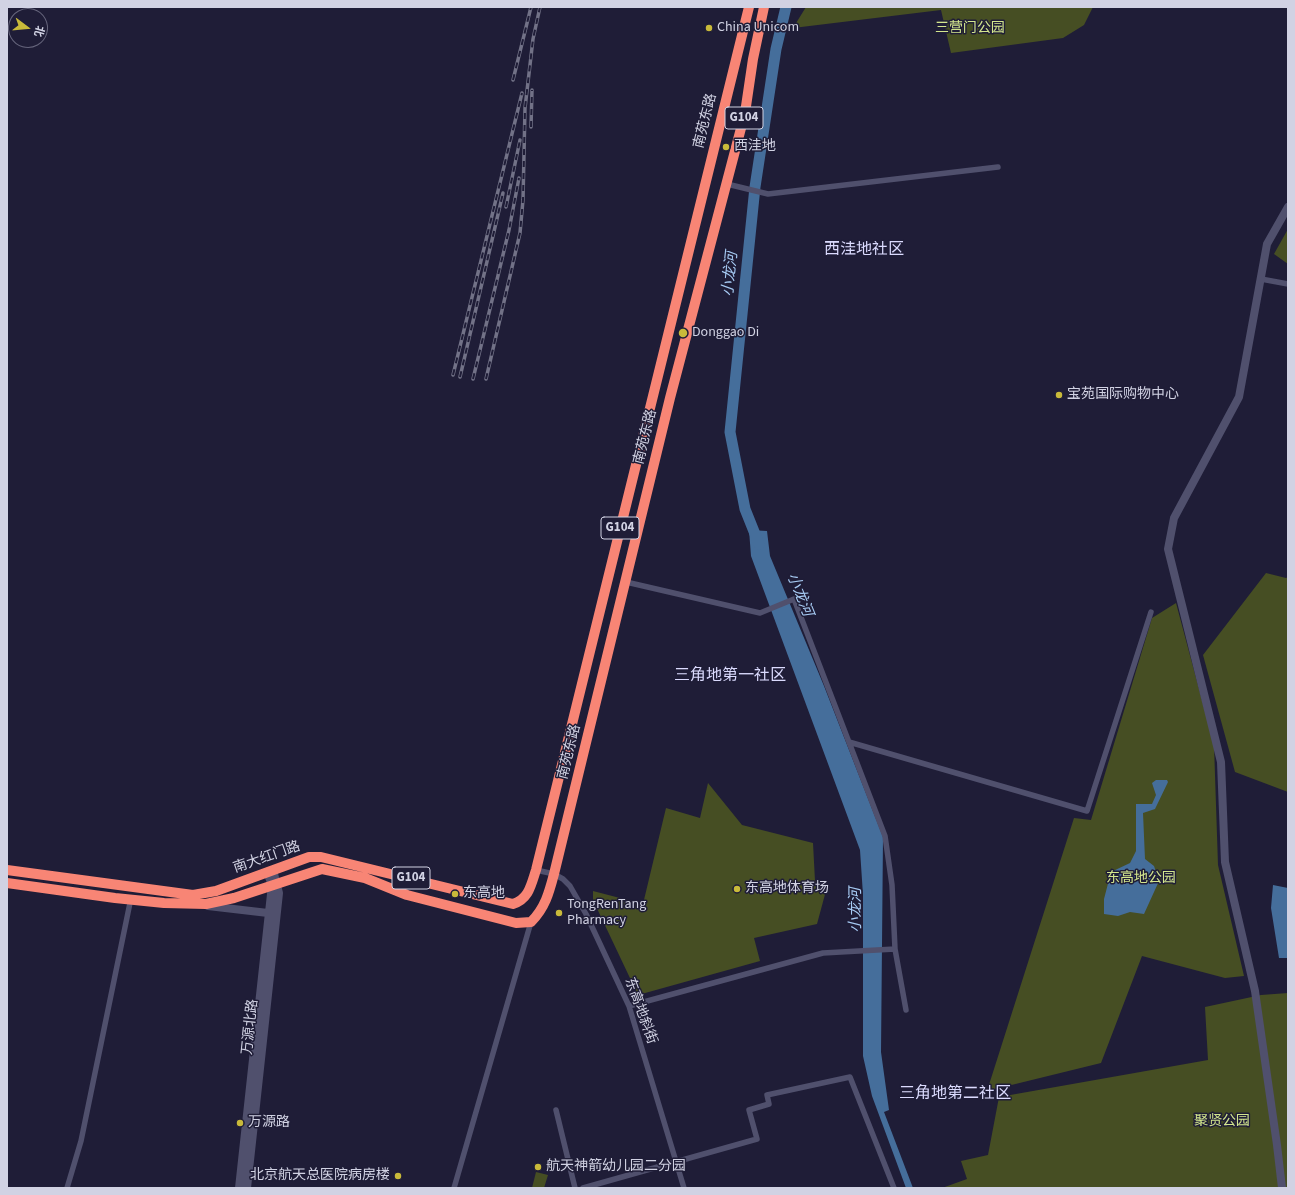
<!DOCTYPE html>
<meta charset="utf-8">
<style>
body{margin:0}
#map{position:relative;width:1295px;height:1195px;overflow:hidden;background:#1f1d37;font-family:"Source Sans 3","Noto Sans SC",sans-serif}
canvas{display:block}
.frame{position:absolute;inset:0;border:8px solid #d1d2e3;pointer-events:none}
.north{position:absolute;left:8px;top:8px;width:40px;height:40px;box-sizing:border-box;background:#1f1d37;border:1px solid #66657c;border-radius:50%;rotate:106deg;font-size:11px;font-weight:700;line-height:16px;text-align:center;color:#d1d2e3}
.north::after{content:'';display:block;margin:auto;width:14px;height:18px;background:#c9ba3a;clip-path:polygon(50% 0,100% 100%,50% 72%,0 100%)}
</style>
<div id="map">
<canvas width="1295" height="1195"></canvas>
<div class="frame"></div>
<div class="north">北</div>
</div>
<script>
const c = document.querySelector('canvas').getContext('2d');
c.lineJoin = 'round';
function fillPath(path, color) { c.fillStyle = color; c.fill(path, 'evenodd'); }
function strokePath(path, color, width, dash) { c.strokeStyle = color; c.lineWidth = width; c.lineCap = dash ? 'butt' : 'round'; c.setLineDash(dash || []); c.stroke(path); }
function label(font, color, halo, rows, align = 'center') {
  c.font = font + ' "Source Sans 3","Noto Sans SC",sans-serif'; c.lineWidth = 3; c.setLineDash([]); c.textBaseline = 'middle'; c.strokeStyle = halo; c.fillStyle = color; for (const [text, x, y, turn = 0] of rows) {
    c.save(); c.translate(x, y); c.rotate((+turn || 0) * Math.PI / 180); c.textAlign = isNaN(turn) ? turn : align; if (halo) c.strokeText(text, 0, 0); c.fillText(text, 0, 0); c.restore();
  }
}
fillPath(new Path2D(`
 M806,7H1093L1084,25L1063,38L951,53L941,10L793,28Z
 M1288,229V264L1274,254Z
 M1266,573L1286,578L1288,577V792L1235,772L1203,655Z
 M1176,603L1214,745L1218,865L1244,976L1225,978L1142,956L1101,1063L987,1091L1074,818L1091,820L1152,618Z
 M708,783L742,825L813,843L815,881L826,882L827,887L817,924L754,938L760,961L638,995L593,900V891L643,904L666,808L700,818Z
 M1288,993V1188H942L967,1179L961,1161L988,1155L999,1097L1208,1060L1205,1007L1261,995Z
 M536,1172L548,1175L544,1188H532Z`), '#464e23');
fillPath(new Path2D(`
 M749,530L767,531L770,556L824,686L883,837L881,1052L889,1110L884,1112L913,1188H906L872,1096L863,1056V895L860,850L751,556Z
 M1156,780H1167L1168,782L1155,809L1143,813L1145,859L1154,866L1159,881L1144,914L1130,912L1118,916L1104,914V899L1111,872L1130,863L1136,851V804H1152L1156,795L1152,783Z
 M1273,885L1288,888V958H1279L1271,908Z`), '#456e9b');
strokePath(new Path2D(`
 M759,544L745,509L730,432L755,187L776,49L786,7`), '#456e9b', 11);
strokePath(new Path2D(`
 M727,184L768,194L998,167
 M1261,279L1288,284
 M626,582L760,613L794,599L885,836L892,885L895,949L906,1010
 M849,742L1087,811L1151,612
 M536,870L554,874L563,879L570,886L586,914L629,1006L684,1188
 M629,1006L823,953L895,949
 M556,1110L575,1188
 M67,1188L81,1141L131,898
 M454,1188L531,922
 M583,1188L757,1139L749,1110L769,1104L767,1095L850,1077L894,1188`), '#50506d', 5.5);
strokePath(new Path2D(`
 M208,906L268,913
 M239,1188L272,885L267,872
 M247,1188L279,893L273,870
 M1282,1188L1277,1145L1255,991L1225,862L1221,762L1168,549L1174,518L1239,397L1267,244L1288,207`), '#50506d', 8);
strokePath(new Path2D(`
 M7,870L193,895L216,891L309,857H321L513,904C529,899 531,885 536,870L749,7
 M7,883L115,898L164,903L206,904L234,898L322,869L365,878L407,895L516,923L531,922C545,908 549,893 554,874L670,398L745,113L753,59L764,7`), '#f88575', 10);
const rail = new Path2D(`
 M513,80L531,7
 M531,127L532,90
 M506,207L520,140
 M453,375L522,93
 M460,377L503,193
 M473,379L509,230L519,178
 M486,379L520,233L523,200L525,108L533,39L540,7`);
strokePath(rail, '#727287', 3.5);
strokePath(rail, '#1f1d37', 2, [6]);
for (const [x, y, r, color] of [
 [709,28,4,"#c9ba3a"],
 [726,147,4,"#c9ba3a"],
 [683,333,5,"#c9ba3a"],
 [1059,395,4,"#c9ba3a"],
 [737,889,4,"#c9ba3a"],
 [455,894,4,"#c9ba3a"],
 [559,913,4,"#c9ba3a"],
 [240,1123,4,"#c9ba3a"],
 [538,1167,4,"#c9ba3a"],
 [398,1176,4,"#c9ba3a"]
]) { const dot = new Path2D(); dot.arc(x, y, r, 0, 2 * Math.PI); c.fillStyle = color; c.fill(dot); strokePath(dot, '#1f1d37', 1.5); }
for (const [x, y, w] of [
 [744,118,38],
 [620,528,38],
 [411,878,38]
]) { const box = new Path2D(); box.roundRect(x - w / 2, y - 11, w, 22, 3); c.fillStyle = '#1f1d37'; c.fill(box); strokePath(box, '#d1d2e3', 1); }
label('bold 13px', '#d1d2e3', null, [
 ["G104",744,118],
 ["G104",620,528],
 ["G104",411,878]
]);
label('14px', '#d1d2e3', '#1f1d37', [
 ["China Unicom",717,28],
 ["西洼地",734,147],
 ["Donggao Di",692,333],
 ["宝苑国际购物中心",1067,395],
 ["东高地体育场",745,889],
 ["东高地",463,894],
 ["TongRenTang",567,905],
 ["Pharmacy",567,921],
 ["万源路",248,1123],
 ["航天神箭幼儿园二分园",546,1167],
 ["北京航天总医院病房楼",390,1176,"right"]
], 'left');
label('14px', '#d3e68d', '#1f1d37', [
 ["三营门公园",970,29],
 ["东高地公园",1141,879],
 ["聚贤公园",1222,1122]
]);
label('14px', '#d1d2e3', '#1f1d37', [
 ["南苑东路",706,121,-76],
 ["南苑东路",646,437,-76],
 ["南苑东路",570,752,-76],
 ["南大红门路",267,858,-19],
 ["东高地斜街",640,1011,70],
 ["万源北路",251,1027,-84]
]);
label('italic 15px', '#a7cbf4', '#1f1d37', [
 ["小龙河",731,274,-84],
 ["小龙河",799,595,68],
 ["小龙河",857,910,-90]
]);
label('16px', '#dbdbfe', '#1f1d37', [
 ["西洼地社区",864,250],
 ["三角地第一社区",730,676],
 ["三角地第二社区",955,1094]
]);
</script>
